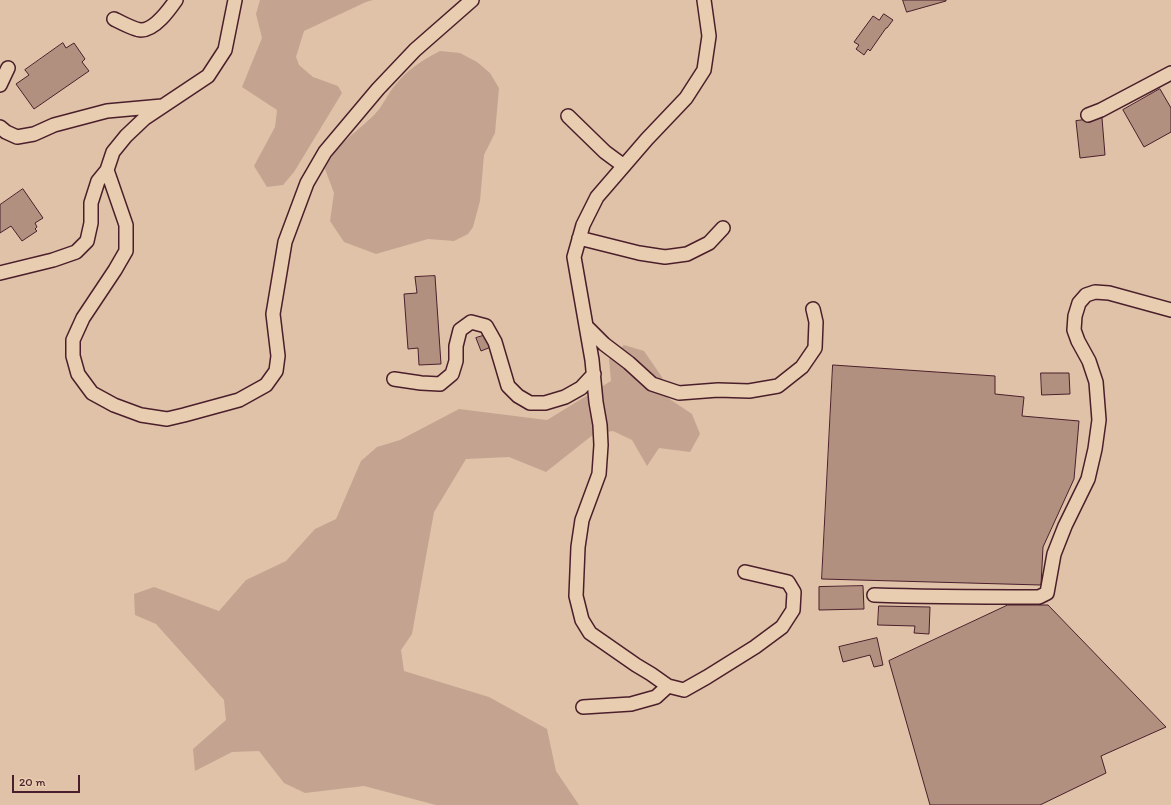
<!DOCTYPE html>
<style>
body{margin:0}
#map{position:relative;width:1171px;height:805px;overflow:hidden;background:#dfc2a8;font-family:Itim,sans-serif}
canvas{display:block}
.scale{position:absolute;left:12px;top:775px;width:68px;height:18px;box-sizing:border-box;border:2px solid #4a1f2b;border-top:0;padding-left:5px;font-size:12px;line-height:14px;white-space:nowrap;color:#4a1f2b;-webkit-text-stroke:3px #e9cdb0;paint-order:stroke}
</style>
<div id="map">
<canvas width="1171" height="805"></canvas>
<div class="scale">20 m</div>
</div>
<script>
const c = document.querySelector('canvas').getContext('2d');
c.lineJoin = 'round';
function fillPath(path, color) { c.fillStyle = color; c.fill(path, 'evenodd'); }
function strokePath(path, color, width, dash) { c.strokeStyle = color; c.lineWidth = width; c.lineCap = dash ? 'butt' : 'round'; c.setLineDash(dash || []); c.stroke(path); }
fillPath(new Path2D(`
 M260,0H373L366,2L304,31L296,57L299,65L313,77L338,86L342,93L294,172L283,185L267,187L254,166L275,127L277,110L242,87L262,38L256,14Z
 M440,51L460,53L477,62L490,73L499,88L495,133L484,155L480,201L473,227L468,234L454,241L428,239L376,254L344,242L330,221L334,193L325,169C337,143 356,133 375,114C383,106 388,93 396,84C407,70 424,59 440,51Z
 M624,345L644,351L662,377L665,396L692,414L700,434L690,452L659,448L647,466L632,440L613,431L594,434L546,472L509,457L466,459L434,512L412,634L401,650L404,671L489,697L547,729L556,771L579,805H436L364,786L305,793L284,783L259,751L232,752L195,771L193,749L226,720L224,700L156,624L135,615L134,594L154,587L219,611L246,580L286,561L315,529L336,519L361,461L377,447L400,440L459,409L547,420L611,381L609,359Z`), '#c4a490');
const building = new Path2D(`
 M903,0H946V1L907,12Z
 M884,14L893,20L887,28H886L870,51L868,49L864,55L856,49L859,45L854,42L873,16L879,20Z
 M63,43L66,48L74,43L85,59L82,62L89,71L34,109L16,84L29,75L25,70Z
 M1160,89L1171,108V132L1144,147L1123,110Z
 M1102,118L1105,155L1080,158L1076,121Z
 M23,189L43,218L35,223L37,227L35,229L37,231L22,241L11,226L0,233V205Z
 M435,276L441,364L419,365L418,348L408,349L404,294L417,293L415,277Z
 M486,335L491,347L481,351L476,338Z
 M833,365L995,376V394L1024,397L1022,416L1079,421L1074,479L1043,547L1041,585L822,579Z
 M1041,373H1069L1070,394L1042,395Z
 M863,586L864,609L819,610V587Z
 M1008,605H1048L1166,727L1101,756L1106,773L1040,805H930L889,661Z
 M879,606L930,607L929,634L914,633L915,626L878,625Z
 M877,638L883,665L874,667L870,655L843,662L839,647Z`);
fillPath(building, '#b19080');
strokePath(building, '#4a1f2b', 1);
const service = new Path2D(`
 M235,0L225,50L208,76L145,118L126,136L113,152L107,170L126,225V251L115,270L83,318L73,340V356L78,374L92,393L114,405L141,415L167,419L184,415L239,400L266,385L276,371L278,356L273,314L285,242L307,183L325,152L378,89L415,50L472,0
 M704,0L709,36L704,70L686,98L647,139L597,197L583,225L574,257L592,360L596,402L600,425L601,445L599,474L582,520L578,547L576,596L582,620L590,633L636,665L651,674L668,686L684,690L707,677L755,647L782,627L793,610L794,592L788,582L745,572
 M114,19C120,22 135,30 141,30C155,30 169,10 176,0
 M0,85L8,68
 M1088,115L1101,110L1171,73
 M568,116L605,152L624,166
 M0,127L6,132L17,137L34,134L54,125L107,111L162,106
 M579,238L639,253L665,257L687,254L709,243L723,228
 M0,273L53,260L76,252L87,241L91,223V203L98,181L107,170
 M586,326L604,344L629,363L652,384L679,393L718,390L749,391L778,386L802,367L815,348L816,322L813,309
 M394,379L421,383L440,384L452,374L456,361V346L460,330L471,322L486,326L495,342L508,386L518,396L530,403H545L565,397L581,388L594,374
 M874,595C929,597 984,597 1039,597L1047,593L1054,554L1065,526L1088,479L1095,449L1099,420L1096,382L1089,361L1078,341L1074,330L1075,316L1079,303L1086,295L1095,292L1109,293L1171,310
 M583,707L631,704L656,697L668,686`);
strokePath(service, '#4a1f2b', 16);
strokePath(service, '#e9cdb0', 13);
</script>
